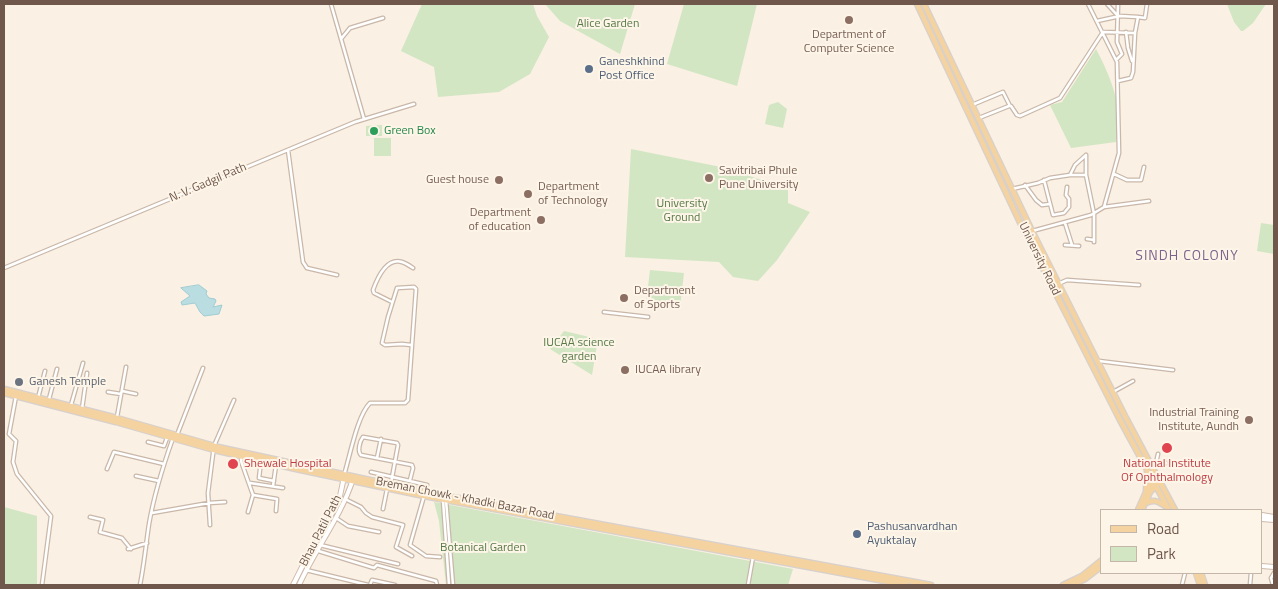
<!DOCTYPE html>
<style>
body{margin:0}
#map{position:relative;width:1278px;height:589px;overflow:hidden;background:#faf0e3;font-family:"Titillium Web",sans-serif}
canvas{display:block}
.frame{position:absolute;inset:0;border:5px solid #6f574b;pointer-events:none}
.legend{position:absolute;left:1100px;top:509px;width:162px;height:65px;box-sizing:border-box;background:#fdf5e8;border:1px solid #c4b6a9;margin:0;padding:6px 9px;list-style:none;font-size:15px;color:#6f574b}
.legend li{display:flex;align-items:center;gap:10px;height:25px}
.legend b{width:25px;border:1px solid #c4b6a9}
</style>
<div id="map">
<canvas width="1278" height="589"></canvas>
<div class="frame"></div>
<ul class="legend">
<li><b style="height:6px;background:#f4d3a0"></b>Road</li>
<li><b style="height:14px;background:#d2e6c3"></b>Park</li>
</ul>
</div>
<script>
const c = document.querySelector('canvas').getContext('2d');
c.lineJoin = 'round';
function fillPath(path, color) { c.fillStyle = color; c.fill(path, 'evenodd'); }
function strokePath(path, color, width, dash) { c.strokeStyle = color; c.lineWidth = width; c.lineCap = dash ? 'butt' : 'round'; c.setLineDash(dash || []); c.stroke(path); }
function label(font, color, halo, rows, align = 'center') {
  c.font = font + ' "Titillium Web",sans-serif'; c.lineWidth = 4; c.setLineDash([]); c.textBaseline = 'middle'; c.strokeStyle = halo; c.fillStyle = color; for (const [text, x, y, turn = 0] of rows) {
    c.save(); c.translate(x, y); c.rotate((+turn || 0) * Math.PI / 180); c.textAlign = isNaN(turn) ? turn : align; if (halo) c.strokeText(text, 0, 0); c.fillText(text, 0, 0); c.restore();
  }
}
fillPath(new Path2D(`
 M422,4H533L537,16L549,37L530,74L499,92L438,97L434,67L401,51Z
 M545,4H635L620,54L560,21Z
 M684,4H757L737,86L667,64Z
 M1227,4H1266L1253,23L1243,31H1241L1234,22Z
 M1096,49C1110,75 1126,113 1116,142L1071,148L1050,105L1062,102Z
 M778,102L787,109L783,128L765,124L769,105Z
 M382,125V136H366V126Z
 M374,138H391V156H374Z
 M631,149L726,168L788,189V203L810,212L777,260L758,281L733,277L719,262L625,257Z
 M1261,223L1274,225V254L1257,251Z
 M650,270L684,273L680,307L646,304Z
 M564,331L598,339L592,375L550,349Z
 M434,502L793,569L788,585H446L439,521Z
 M4,507L37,516V585H4Z`), '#d2e6c3');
const water = new Path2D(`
 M199,285L207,291L206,294L209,298L215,299L216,301L213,307L222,305L219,314L204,316L200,312L195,303L182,305L181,302L190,296L181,288Z`);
fillPath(water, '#b9dde1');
strokePath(water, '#a0ccd2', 1);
const street = new Path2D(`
 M331,4L364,119
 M1107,4L1118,16
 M1138,17L1145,18L1147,4
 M1126,32L1128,48L1132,61
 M341,39L350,28L383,18
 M1116,60L1122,54L1117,42L1118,4
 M1118,81L1131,78L1133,72L1135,33
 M972,105L1003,92L1010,106
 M979,118L1009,106H1011L1017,115L1020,116L1060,98L1103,32L1135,33L1138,17L1120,16L1097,21
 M288,150L303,262L307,268L337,275
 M1114,174L1127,180H1141L1144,167
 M1070,175L1075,165L1086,155
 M1086,175V155
 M1044,180L1053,215L1064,213L1069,207V199L1066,195L1067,187
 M1025,185L1036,200L1042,205L1050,204
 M1012,189L1038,183L1050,178L1070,175H1086L1094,214V242
 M1104,207L1149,201
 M1065,223L1072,245
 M1025,233L1091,215L1104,207L1119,153L1117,62L1088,4
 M1087,239L1094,240
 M1065,245L1079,246
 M4,268L355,122L414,104
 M1058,284L1067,280L1139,285
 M392,302L374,293L373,290C377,279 386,257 402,262C405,263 410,266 413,268
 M604,312L648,317
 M1099,361L1173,370
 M122,391L136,394
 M108,392L121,394
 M1113,392L1133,381
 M16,396L9,434L16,441L13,462L17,474L51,516L42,585
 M38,398L45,371
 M49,399L57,369
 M71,405L83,363
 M82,409L87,373
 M117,417L126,367
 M177,435L203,368
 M148,442L164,446L167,438
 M242,456L241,461L253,495L248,512
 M377,458L381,439
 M261,461L259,478L274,481
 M1156,463L1163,465L1166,463
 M1149,464L1156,463L1158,454
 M107,469L114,452L164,464
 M371,472L427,485
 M344,475C350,456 357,416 370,403H405L408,400L416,289L414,287L397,288L388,317L382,343L385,345L402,344L411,345
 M136,476L159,481
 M250,483L283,488
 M391,483L398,445L397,443L363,437C360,441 357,451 361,455L412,465L413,468L410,480
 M273,486L276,465
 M253,495L277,499L276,511
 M424,496L410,545L426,556L440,557
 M345,499L361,507L366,513L372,517L403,525L396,547L412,556
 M443,500L449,585
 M446,500L453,585
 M383,509L387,489
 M152,513L209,503L225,502
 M90,517L103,520L100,532L122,538L131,549
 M336,518L348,526L379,532
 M210,525L208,493L214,446L234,400
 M320,545L398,564
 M128,549L147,543
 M312,549L374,568L377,565L436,581L437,585
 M306,570L368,585
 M140,585C144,565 146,544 149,524C154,495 163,466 173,438
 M370,585L372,580L395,585
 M748,585L753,557
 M1182,585L1185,573
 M1250,585L1251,573
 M1273,585L1271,578L1274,573`);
const secondary = new Path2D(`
 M1262,515L1274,517
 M1262,519L1274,520
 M1262,566L1274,567
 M293,585L302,567L335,508L340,496L344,477
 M299,585C315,549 341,517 353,479`);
const primary = new Path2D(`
 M917,4L1025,233L1120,420L1169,510
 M924,4L1032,231L1126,418L1175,510
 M4,389L117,418L218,447L425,492L931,585
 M4,393L116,422L214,450L296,469L424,496L906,585
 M1146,491L1147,472
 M1146,503C1153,499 1158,501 1165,506
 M1138,510L1147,490L1154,481
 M1142,510L1150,492L1157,485
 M1196,573L1200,585
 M1201,573L1205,585
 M1063,585L1082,576L1102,560
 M1072,585L1085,579L1102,566`);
strokePath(street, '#c9b8aa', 5);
strokePath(secondary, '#cfbaab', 6);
strokePath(primary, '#d7d0cd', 7);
strokePath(street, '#fff', 2.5);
strokePath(secondary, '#fff', 4);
strokePath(primary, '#f4d3a0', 4.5);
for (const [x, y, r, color] of [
 [849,20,5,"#8d6e63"],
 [589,69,5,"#5c6f8a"],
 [374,131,5,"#2e9e5b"],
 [709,178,5,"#8d6e63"],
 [499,180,5,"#8d6e63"],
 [528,194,5,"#8d6e63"],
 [541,220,5,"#8d6e63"],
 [624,298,5,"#8d6e63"],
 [625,370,5,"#8d6e63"],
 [19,382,5,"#6b7280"],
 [1249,420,5,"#8d6e63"],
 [1167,448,6,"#e0444e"],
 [233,464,6,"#e0444e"],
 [857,534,5,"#5c6f8a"]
]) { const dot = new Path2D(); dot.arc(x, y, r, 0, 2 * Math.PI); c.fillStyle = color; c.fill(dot); strokePath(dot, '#fdf5e8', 2); }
label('12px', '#577a47', '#fdf5e8', [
 ["Alice Garden",608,24],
 ["University",682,204],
 ["Ground",682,218],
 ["IUCAA science",579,343],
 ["garden",579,357],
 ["Botanical Garden",483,548]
]);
label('12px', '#785e54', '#fdf5e8', [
 ["Department of",849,35,"center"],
 ["Computer Science",849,49,"center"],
 ["Savitribai Phule",719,171],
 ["Pune University",719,185],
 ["Guest house",489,180,"right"],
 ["Department",538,187],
 ["of Technology",538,201],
 ["Department",531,213,"right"],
 ["of education",531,227,"right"],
 ["Department",634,291],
 ["of Sports",634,305],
 ["IUCAA library",635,370],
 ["Industrial Training",1239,413,"right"],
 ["Institute, Aundh",1239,427,"right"]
], 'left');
label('12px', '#4e5e75', '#fdf5e8', [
 ["Ganeshkhind",599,62],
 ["Post Office",599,76],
 ["Pashusanvardhan",867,527],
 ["Ayuktalay",867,541]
], 'left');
label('12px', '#27864d', '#fdf5e8', [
 ["Green Box",384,131]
], 'left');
label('12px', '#6f574b', '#fdf5e8', [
 ["N. V. Gadgil Path",208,183,-23],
 ["University Road",1039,259,64],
 ["Breman Chowk - Khadki Bazar Road",465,499,11],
 ["Bhau Patil Path",321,531,-63]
]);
label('12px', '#5b616d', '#fdf5e8', [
 ["Ganesh Temple",29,382]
], 'left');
label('12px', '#be3a42', '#fdf5e8', [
 ["Shewale Hospital",244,464],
 ["National Institute",1167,464,"center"],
 ["Of Ophthalmology",1167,478,"center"]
], 'left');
c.letterSpacing = '1px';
label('14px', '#7d638c', '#fdf5e8', [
 ["SINDH COLONY",1187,257]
]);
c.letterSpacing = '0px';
</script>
